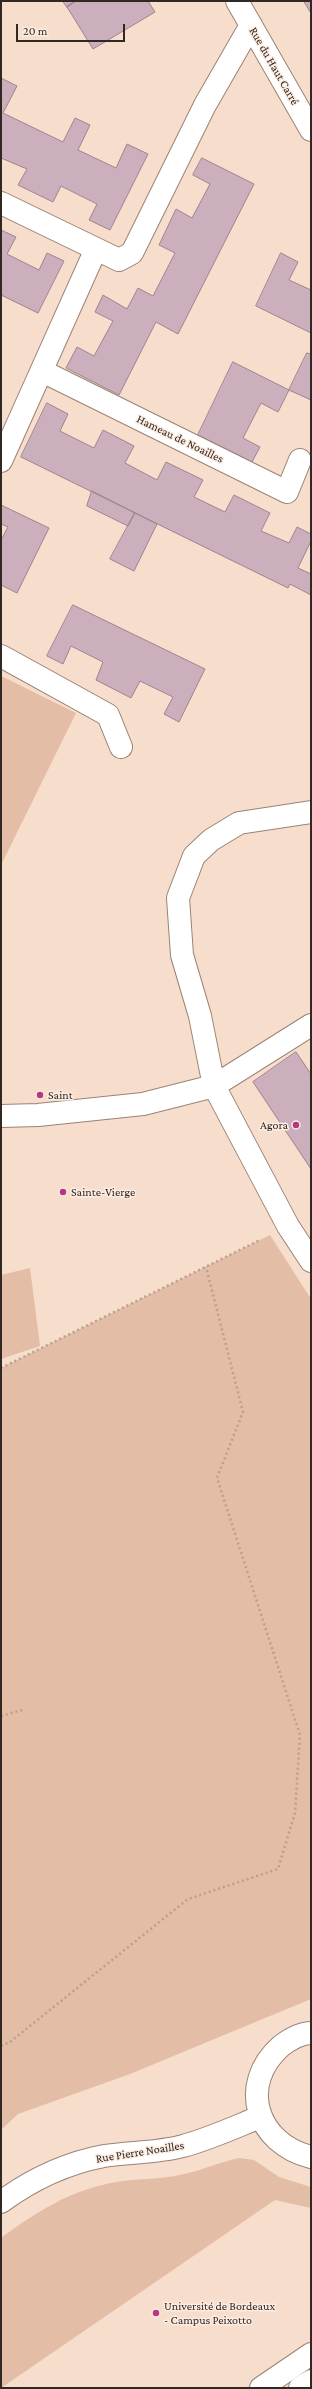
<!DOCTYPE html>
<meta charset="utf-8">
<style>
body{margin:0}
#map{position:relative;width:312px;height:2389px;overflow:hidden;background:#f7ddcc;font-family:"Crimson Pro",serif}
canvas{display:block}
.frame{position:absolute;inset:0;border:2px solid #322822;pointer-events:none}
.scale{position:absolute;left:16px;top:24px;width:109px;height:18px;box-sizing:border-box;border:2px solid #322822;border-top:0;padding-left:5px;font-size:12px;line-height:14px;white-space:nowrap;color:#322822;-webkit-text-stroke:3px #fcece2;paint-order:stroke}
</style>
<div id="map">
<canvas width="312" height="2389"></canvas>
<div class="frame"></div>
<div class="scale">20 m</div>
</div>
<script>
const c = document.querySelector('canvas').getContext('2d');
c.lineJoin = 'round';
function fillPath(path, color) { c.fillStyle = color; c.fill(path, 'evenodd'); }
function strokePath(path, color, width, dash) { c.strokeStyle = color; c.lineWidth = width; c.lineCap = dash ? 'butt' : 'round'; c.setLineDash(dash || []); c.stroke(path); }
function label(font, color, halo, rows, align = 'center') {
  c.font = font + ' "Crimson Pro",serif'; c.lineWidth = 3; c.setLineDash([]); c.textBaseline = 'middle'; c.strokeStyle = halo; c.fillStyle = color; for (const [text, x, y, turn = 0] of rows) {
    c.save(); c.translate(x, y); c.rotate((+turn || 0) * Math.PI / 180); c.textAlign = isNaN(turn) ? turn : align; if (halo) c.strokeText(text, 0, 0); c.fillText(text, 0, 0); c.restore();
  }
}
fillPath(new Path2D(`
 M1,676L76,713L2,863L1,862Z
 M270,1235L311,1299V1999L130,2074L18,2114L1,2130V1368Z
 M30,1268L40,1346L1,1359V1275Z
 M239,2158L254,2160L279,2177L311,2187V2208L275,2200L1,2388V2238C35,2213 69,2191 111,2183C135,2178 160,2180 184,2174C203,2170 220,2162 239,2158Z`), '#e3bda5');
const building = new Path2D(`
 M63,1H76L67,7Z
 M76,1H148L155,12L93,49L67,7Z
 M304,1H311V13Z
 M1,78L17,86L3,113L63,142L75,118L90,125L78,150L116,168L127,144L148,154L110,230L89,220L97,204L61,186L53,202L18,185L27,169L1,158Z
 M202,158L254,184L178,334L156,322L119,395L66,368L77,347L94,356L113,321L95,312L103,295L127,309L138,288L153,296L175,253L159,245L176,209L192,218L210,184L193,175Z
 M1,230L16,237L7,254L39,270L47,253L64,261L38,313L1,295Z
 M281,253L298,262L289,280L311,290V333L256,306Z
 M307,353L311,354V400L289,390Z
 M233,362L289,390L278,412L261,403L243,438L260,447L252,462L198,435Z
 M47,403L68,414L60,431L94,448L103,430L134,446L125,463L157,480L166,462L203,480L194,497L225,512L234,495L270,513L261,531L289,543L297,527L311,534V541L298,568L311,574V595L290,584L288,588L21,457Z
 M92,491L135,513L128,526L87,506Z
 M1,505L49,528L17,593L1,585V540L8,527L1,524Z
 M135,513L157,524L134,571L110,559Z
 M73,605L205,669L179,722L164,714L173,697L140,681L131,698L96,680L103,662L71,646L63,664L47,656Z
 M296,1052L311,1074V1169L253,1082Z`);
fillPath(building, '#cbafbd');
strokePath(building, '#9d8390', 1);
const minor = new Path2D(`
 M237,1L311,130
 M1,203L119,260L132,253L205,105L251,25
 M42,371L287,492L300,460
 M1,461L96,249
 M1,656L108,715L121,747
 M311,812L239,823L211,840L194,856L178,898L182,955L200,1016L214,1086L288,1226L311,1261
 M1,1116L38,1115L143,1104L214,1086L311,1025
 M311,2033C301,2033 289,2040 281,2046C237,2085 257,2144 311,2157
 M1,2202C31,2180 67,2163 104,2156C130,2152 157,2153 183,2146C209,2139 235,2127 260,2117
 M261,2388L311,2354
 M300,2388L311,2381`);
strokePath(minor, '#9b8374', 24);
strokePath(new Path2D(`
 M1,1368L260,1240
 M1,1716L22,1710
 M1,2046L10,2042L188,1899L278,1869L295,1813L300,1735L217,1478L243,1412L206,1267`), '#b6a194', 2.5, [2, 3]);
strokePath(minor, '#fff', 22);
for (const [x, y, r, color] of [
 [40,1095,4,"#b73781"],
 [296,1125,4,"#b73781"],
 [63,1192,4,"#b73781"],
 [156,2313,4,"#b73781"]
]) { const dot = new Path2D(); dot.arc(x, y, r, 0, 2 * Math.PI); c.fillStyle = color; c.fill(dot); strokePath(dot, '#fcece2', 1.5); }
label('12px', '#322822', '#fcece2', [
 ["Rue du Haut Carré",274,66,60],
 ["Hameau de Noailles",180,439,26],
 ["Rue Pierre Noailles",140,2152,-9]
]);
label('12px', '#322822', '#fcece2', [
 ["Saint",48,1095],
 ["Agora",288,1125,"right"],
 ["Sainte-Vierge",71,1192],
 ["Université de Bordeaux",164,2306],
 ["- Campus Peixotto",164,2320]
], 'left');
</script>
